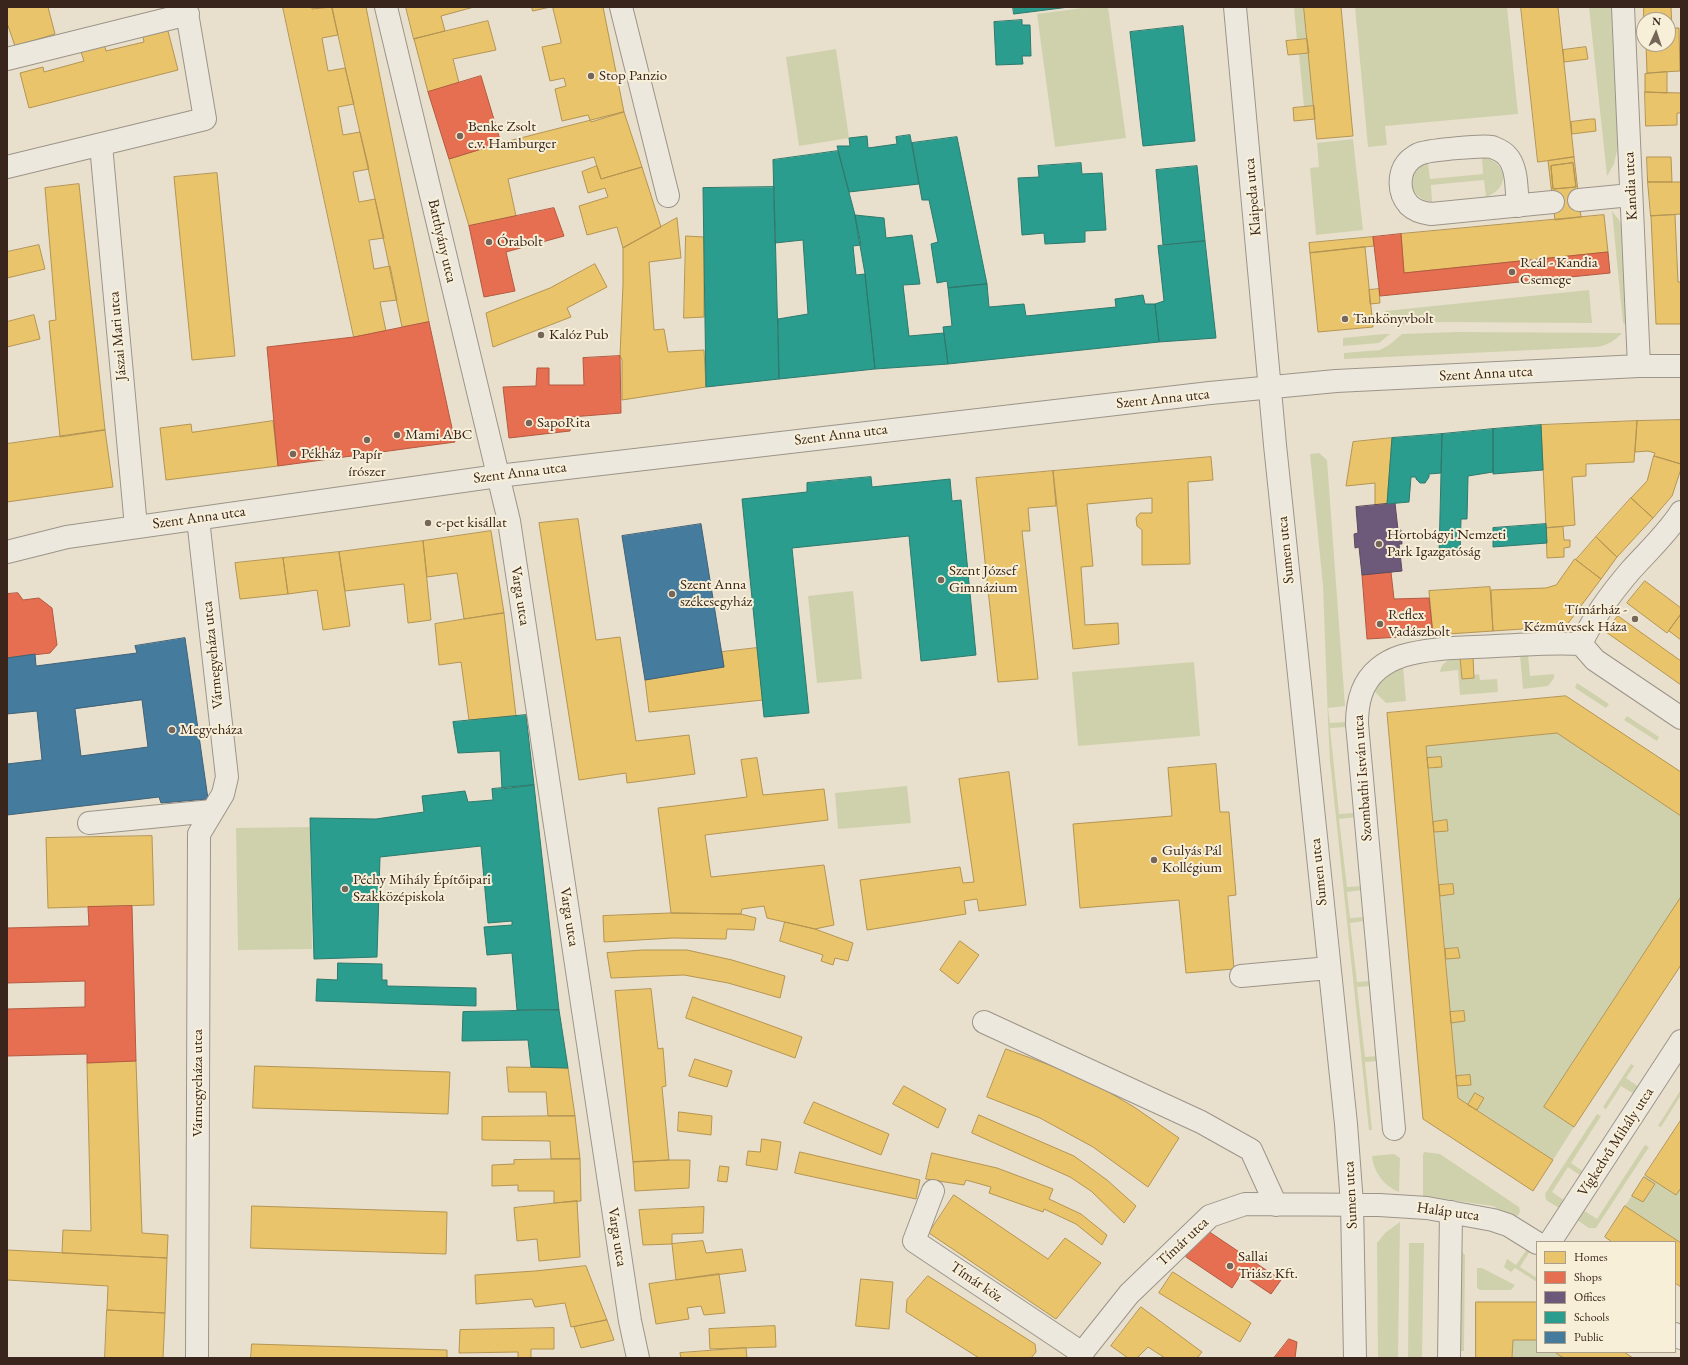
<!DOCTYPE html>
<meta charset="utf-8">
<style>
body{margin:0}
#map{position:relative;width:1688px;height:1365px;overflow:hidden;background:#e8e0cc;font-family:"EB Garamond",serif}
canvas{display:block}
.frame{position:absolute;inset:0;border:8px solid #39251c;pointer-events:none}
.legend{position:absolute;left:1536px;top:1241px;width:140px;height:112px;box-sizing:border-box;background:#f7efd7;border:1px solid #ab9e8c;margin:0;padding:5px 7px;list-style:none;font-size:12px;color:#39251c}
.legend li{display:flex;align-items:center;gap:8px;height:20px}
.legend b{width:20px;border:1px solid #ab9e8c}
.north{position:absolute;left:1636px;top:12px;width:40px;height:40px;box-sizing:border-box;background:#f7efd7;border:1px solid #ab9e8c;border-radius:50%;rotate:3deg;font-size:11px;font-weight:700;line-height:16px;text-align:center;color:#39251c}
.north::after{content:'';display:block;margin:auto;width:14px;height:18px;background:#76665a;clip-path:polygon(50% 0,100% 100%,50% 72%,0 100%)}
</style>
<div id="map">
<canvas width="1688" height="1365"></canvas>
<div class="frame"></div>
<ul class="legend">
<li><b style="height:11px;background:#e9c46a"></b>Homes</li>
<li><b style="height:11px;background:#e76f51"></b>Shops</li>
<li><b style="height:11px;background:#6d597a"></b>Offices</li>
<li><b style="height:11px;background:#2a9d8f"></b>Schools</li>
<li><b style="height:11px;background:#457b9d"></b>Public</li>
</ul>
<div class="north">N</div>
</div>
<script>
const c = document.querySelector('canvas').getContext('2d');
c.lineJoin = 'round';
function fillPath(path, color) { c.fillStyle = color; c.fill(path, 'evenodd'); }
function strokePath(path, color, width, dash) { c.strokeStyle = color; c.lineWidth = width; c.lineCap = dash ? 'butt' : 'round'; c.setLineDash(dash || []); c.stroke(path); }
function label(font, color, halo, rows, align = 'center') {
  c.font = font + ' "EB Garamond",serif'; c.lineWidth = 4; c.setLineDash([]); c.textBaseline = 'middle'; c.strokeStyle = halo; c.fillStyle = color; for (const [text, x, y, turn = 0] of rows) {
    c.save(); c.translate(x, y); c.rotate((+turn || 0) * Math.PI / 180); c.textAlign = isNaN(turn) ? turn : align; if (halo) c.strokeText(text, 0, 0); c.fillText(text, 0, 0); c.restore();
  }
}
fillPath(new Path2D(`
 M1090,7H1108L1126,138L1055,147L1037,14Z
 M1294,7H1304L1307,39L1297,40Z
 M1355,7H1507L1518,114L1385,126L1387,145L1368,147Z
 M1589,7H1612L1618,146L1614,164L1607,176Z
 M836,49L849,138L799,146L786,57Z
 M1309,53L1314,106L1304,107L1299,54Z
 M1353,139L1363,230L1316,235L1310,168L1319,167L1317,143Z
 M1482,157C1507,161 1512,188 1486,197L1484,180L1431,185L1432,202C1407,198 1403,170 1428,163L1430,179L1483,174Z
 M1612,211L1619,220L1623,231L1627,318L1626,324L1623,323Z
 M1589,290L1592,323L1443,322L1387,325L1385,311Z
 M1457,332L1622,333C1615,341 1606,346 1596,347L1344,359V353L1380,350L1389,345L1402,334Z
 M1384,334H1390L1379,343L1343,346V338Z
 M1319,453L1327,460L1345,706L1328,708L1330,723L1347,722V727L1330,728L1339,814L1355,813L1356,817L1339,819L1347,887L1362,886V890L1347,892L1350,918L1365,917V921L1350,923L1357,982L1371,981V986L1357,987L1365,1057L1378,1056V1061L1365,1062L1372,1130H1369L1330,761L1328,721L1323,586L1310,454Z
 M853,591L862,679L817,683L808,596Z
 M1528,654L1530,676L1554,674V678L1548,686L1523,689L1520,655Z
 M1460,657L1462,679L1474,678V675L1479,674L1480,680L1497,679L1498,692L1460,695L1458,670L1440,672C1442,661 1450,659 1460,657Z
 M1194,662L1200,736L1078,746L1072,672Z
 M1403,667L1406,701L1386,703L1372,689L1386,674Z
 M1577,683L1609,704L1606,708L1575,688Z
 M1627,716L1659,737L1657,741L1624,720Z
 M1557,733L1681,816V897L1544,1107L1574,1127L1553,1160L1477,1110L1484,1098L1475,1093L1468,1105L1458,1098L1457,1086L1471,1085L1470,1075L1456,1076L1451,1023L1465,1021L1464,1011L1450,1012L1446,959L1460,958L1458,948L1445,949L1440,896L1454,894L1453,884L1439,885L1434,832L1448,831L1447,820L1433,822L1428,768L1442,767L1441,757L1427,758L1426,746Z
 M907,786L911,823L838,829L835,793Z
 M310,827L312,949L238,950L236,828Z
 M1631,1064L1634,1066L1626,1078L1639,1087L1634,1094L1621,1086L1606,1109L1603,1107Z
 M1680,1091L1681,1095L1661,1127L1658,1126Z
 M1597,1114L1601,1116L1571,1163L1584,1172L1581,1176L1568,1167L1552,1192L1565,1201L1559,1208L1546,1200L1545,1194Z
 M1645,1145L1649,1147L1596,1228H1589L1577,1220L1583,1210L1597,1219Z
 M1424,1152L1440,1154L1519,1207L1520,1212L1516,1218L1493,1206L1423,1196V1155Z
 M1394,1154L1400,1158L1399,1192C1384,1186 1374,1173 1372,1156Z
 M1645,1175L1676,1195L1681,1188V1243L1625,1206Z
 M1400,1222L1398,1358H1378L1377,1243L1385,1233Z
 M1409,1243H1424L1422,1358H1408Z
 M1459,1248L1465,1255L1464,1351H1458Z
 M1527,1249L1530,1251L1520,1267L1537,1278V1282L1515,1268L1511,1272L1504,1267L1507,1259L1516,1265Z
 M1477,1268H1482L1515,1285L1511,1290H1480L1477,1288Z
 M1513,1340H1536L1537,1352H1555L1564,1358H1512Z`), '#cfd1ad');
const homes = new Path2D(`
 M7,7H48L55,34L15,46L7,23Z
 M283,7H312V9L332,7L338,35L322,38L328,71L345,68L354,104L338,107L343,135L360,132L369,169L353,172L359,202L375,199L384,238L369,240L374,269L390,266L397,300L380,302L386,331L354,337Z
 M332,7H366L429,322L402,327L375,199Z
 M406,7H474L441,16L445,31L414,39Z
 M532,7H550L533,11Z
 M553,7H603L624,112L591,122L588,115L562,121L555,89L566,86L564,78L550,81L542,47L561,43Z
 M1304,7H1341L1353,136L1317,139Z
 M1521,7H1558L1574,157L1538,162Z
 M1644,7H1671L1672,28H1668V20H1644Z
 M488,21L496,50L453,59L459,83L428,92L414,39Z
 M1668,28H1679L1680,71L1647,73L1646,44H1668Z
 M168,31L178,70L29,108L20,73L43,67L44,72L84,61L80,49L104,43L106,51L144,42L143,37Z
 M1307,39L1309,53L1288,55L1286,41Z
 M1586,47L1588,59L1564,62L1563,50Z
 M1667,72V93L1645,92V74Z
 M1645,92L1681,93V113H1677V125L1646,126Z
 M1314,106L1315,119L1294,121L1293,108Z
 M624,112L642,167L601,179L594,157L508,179L516,216L469,226L449,159L501,143Z
 M1591,119H1595L1596,131L1572,134L1571,122Z
 M1574,157L1581,217L1555,220L1548,161ZM1573,163L1576,187L1553,189L1551,166Z
 M1647,157H1671L1672,182H1648Z
 M1573,163L1576,187L1553,189L1551,166Z
 M597,166L601,179L642,167L661,227L623,248L617,227L587,235L579,206L608,197L605,188L588,193L582,172Z
 M217,173L235,356L192,360L174,177Z
 M1648,182H1681V214L1651,216Z
 M79,184L105,430L60,437L49,321L56,320L45,188Z
 M1604,215L1608,252L1404,273L1401,234Z
 M1675,215L1678,282H1681V324H1656L1651,216Z
 M677,218L681,258L649,262L654,330L664,329L668,352L704,350L706,387L622,400V360L620,356L623,284V248Z
 M686,236L704,237V317L684,318Z
 M1373,237L1374,246L1310,253L1309,243Z
 M39,245L45,269L7,278V252Z
 M1365,247L1373,327L1318,332L1310,253Z
 M595,264L607,287L567,308L571,317L493,347L486,313L550,288Z
 M1379,289L1380,303L1370,304L1369,290Z
 M34,315L40,339L7,347V322Z
 M1681,420V464L1654,456L1655,453L1648,451L1635,452L1637,421Z
 M273,421L278,466L166,480L160,428L191,424L192,432Z
 M1637,421L1634,462L1586,464V476L1572,477L1575,525L1546,528L1541,425Z
 M105,430L113,487L7,502V444Z
 M1392,438L1387,504L1375,506V483L1346,486L1353,442Z
 M1654,456L1681,464V469L1672,496L1653,518L1631,498L1647,481Z
 M1211,457L1213,480L1188,482L1190,564L1142,565V530L1137,526L1136,518L1140,513H1152V498L1087,504L1093,566L1081,567L1085,625L1118,623L1119,644L1073,649L1053,471Z
 M1053,471L1056,506L1028,508L1030,531H1022L1038,679L998,682L976,478Z
 M1631,498L1653,518L1617,557L1596,537Z
 M578,519L596,640L620,637L636,741L689,735L695,774L627,783L626,773L579,780L539,523Z
 M1563,527L1564,540H1570V547L1564,548V557L1547,558L1546,528Z
 M491,531L504,613L464,619L457,573L427,577L423,541Z
 M1596,537L1617,557L1601,579L1576,560Z
 M423,541L431,620L408,623L404,584L345,591L339,552Z
 M339,552L350,626L323,630L317,590L288,594L283,558Z
 M283,558L288,594L240,599L235,563Z
 M1575,559L1601,579L1566,626L1493,631L1491,590L1546,588L1556,585Z
 M1645,581L1681,608V614L1667,633L1627,603Z
 M1490,587L1493,631L1433,635L1429,591Z
 M504,613L516,716L469,720L461,662L439,665L435,624Z
 M1681,614V640L1669,631Z
 M1618,616L1681,661V685L1606,632Z
 M757,648L763,700L649,712L645,680L724,667L722,652Z
 M1473,656L1474,678L1462,679L1460,657Z
 M1566,696L1681,772V816L1557,733L1426,746L1458,1098L1553,1160L1533,1191L1423,1119L1387,713Z
 M1441,757L1442,767L1428,768L1427,758Z
 M757,758L763,795L824,789L828,820L705,835L711,877L824,865L834,925L815,929L767,918L764,906L742,909L741,914L671,913L658,808L747,797L741,760Z
 M1216,764L1220,812H1229L1236,895L1228,896L1234,969L1186,973L1179,900L1080,908L1073,824L1172,816L1168,768Z
 M1009,772L1026,905L979,911L977,899L964,901L966,914L867,930L860,880L960,867L963,883L974,882L959,779Z
 M1447,820L1448,831L1434,832L1433,822Z
 M152,836L154,905L48,908L46,838Z
 M1453,884L1454,894L1440,896L1439,885Z
 M1681,897V965L1574,1127L1544,1107Z
 M671,913L741,914L756,918L754,930L727,929L726,939L673,938L604,942L603,916Z
 M785,922L815,929L853,943L848,961L835,958L833,965L821,961L823,955L780,941Z
 M960,941L979,955L958,984L940,970Z
 M1458,948L1460,958L1446,959L1445,949Z
 M643,950H687L732,960L785,976L780,998L728,983L684,975L611,978L607,953Z
 M651,989L658,1049L663,1048L666,1086L662,1087L669,1160L633,1162L615,991Z
 M693,997L802,1037L795,1058L686,1018Z
 M1464,1011L1465,1021L1451,1023L1450,1012Z
 M1006,1049L1085,1078L1134,1107L1179,1138L1148,1187L1093,1147L1040,1118L987,1097Z
 M695,1059L732,1071L727,1087L689,1076Z
 M136,1061L142,1233L168,1235L167,1258L62,1253L63,1230L91,1231L87,1063Z
 M255,1066L450,1072L448,1114L253,1108Z
 M507,1067L568,1068L575,1116H548L546,1092H509Z
 M1470,1075L1471,1085L1457,1086L1456,1076Z
 M904,1086L946,1109L938,1128L893,1104Z
 M1475,1093L1484,1098L1477,1110L1468,1105Z
 M814,1102L889,1134L881,1155L804,1123Z
 M679,1112L712,1116L711,1135L678,1131Z
 M979,1115L1074,1156L1107,1180L1136,1206L1124,1223L1091,1191L1070,1177L972,1133Z
 M575,1116L580,1159H551L550,1141L482,1140V1117Z
 M1681,1120V1188L1676,1195L1645,1175Z
 M762,1139L781,1142L777,1170L746,1165L748,1151L760,1152Z
 M800,1152L920,1180L916,1199L795,1173Z
 M932,1153L997,1168L1053,1189L1049,1199L1081,1214L1107,1235L1102,1245L1076,1224L1044,1209L1043,1212L989,1193L991,1187L966,1180L964,1185L926,1179Z
 M580,1159L581,1201L554,1203V1191H518V1185L492,1186V1165L514,1164V1160Z
 M669,1160H690L689,1188L635,1191L633,1162Z
 M720,1166L729,1167L727,1182L718,1181Z
 M1644,1177L1655,1184L1643,1202L1632,1196Z
 M954,1195L1048,1259L1065,1238L1101,1263L1056,1319L929,1233Z
 M577,1201L580,1257L539,1261L537,1239L517,1241L514,1208Z
 M252,1206L447,1212L446,1254L251,1248Z
 M1625,1206L1681,1243V1287L1675,1283V1242H1612L1605,1237Z
 M704,1207L703,1233L672,1234V1244L643,1245L639,1210Z
 M703,1241L706,1253L742,1249L746,1271L676,1280L672,1244Z
 M7,1250L167,1258L165,1313L107,1310L108,1286L7,1280Z
 M586,1266L607,1320L571,1327L565,1303L535,1307L532,1299L476,1304L475,1275L535,1271Z
 M1173,1272L1251,1323L1240,1342L1159,1293Z
 M719,1274L725,1313L704,1315L701,1306L687,1308L689,1319L656,1324L649,1284Z
 M928,1276L1035,1344L1036,1352L1031,1358H979L906,1312L907,1300Z
 M861,1279L893,1282L889,1329L856,1326Z
 M1476,1302H1537V1340H1513L1512,1358H1476Z
 M1141,1307L1202,1352L1197,1358H1165L1148,1347L1137,1358H1128L1111,1346Z
 M107,1310L165,1313L163,1358H105Z
 M607,1320L614,1340L581,1348L574,1327Z
 M775,1326L776,1347L710,1349L709,1329Z
 M554,1328V1349H531V1358H518V1352L459,1353L460,1330Z
 M252,1344L447,1350V1358H251Z
 M746,1348L747,1358H681L680,1353Z
 M1555,1352H1624L1633,1358H1564Z`);
fillPath(homes, '#e9c46a');
strokePath(homes, '#b49453', 1);
const shops = new Path2D(`
 M481,76L501,143L449,159L428,92Z
 M554,208L564,236L506,252L515,291L484,297L469,226Z
 M1401,234L1404,273L1608,252L1610,273L1380,296L1373,237Z
 M429,322L455,442L278,466L267,347L354,337Z
 M620,356L621,413L571,417L570,431L509,438L503,387L536,386L537,368H549V385H584L583,358Z
 M1391,572L1394,599L1429,598L1433,635L1367,639L1362,575Z
 M18,593L23,600L39,598L52,608L57,645L50,653L7,658V594Z
 M132,906L136,1061L87,1063V1054L7,1056V1009L85,1007V981L7,983V928L89,926L88,907Z
 M1205,1229L1281,1280L1271,1294L1241,1274L1232,1288L1186,1257Z
 M1289,1339L1297,1342L1295,1358H1274Z`);
fillPath(shops, '#e76f51');
strokePath(shops, '#b35941', 1);
const offices = new Path2D(`
 M1395,503L1398,530H1401L1402,544H1399L1402,571L1362,575L1359,547L1355,548L1354,534L1358,533L1356,507Z`);
fillPath(offices, '#6d597a');
strokePath(offices, '#5d495e', 1);
const schools = new Path2D(`
 M1013,7H1069L1014,14Z
 M1022,20V25H1030L1031,56H1022L1023,64L996,65L994,22Z
 M1183,26L1195,141L1143,146L1130,32Z
 M910,135L919,184L849,192L837,146H850L849,138L867,136L868,148L897,144L896,137Z
 M957,137L987,284L948,288L947,281L937,283L931,244L938,242L929,200H922L912,143Z
 M838,151L855,215L861,245L853,246L856,275L865,274L875,369L779,379L778,319L808,314L803,240L775,243L773,160Z
 M1081,163L1082,174L1102,173L1106,230L1085,231V242L1045,244L1044,233L1022,235L1018,178L1039,177L1038,166Z
 M1197,166L1205,241L1163,245L1156,170Z
 M774,187L779,379L706,387L703,188Z
 M855,215L884,218L886,238L912,235L920,284L903,285L909,336L944,333L948,364L875,369L865,274Z
 M1205,241L1216,338L1159,342L1155,304L1164,301L1158,246Z
 M987,284L989,307L1024,304L1026,316L1116,307L1115,299L1143,295L1145,304H1155L1159,342L948,364L943,327L952,326L948,288Z
 M1541,425L1543,470L1493,474V429Z
 M1493,429V472L1468,476L1467,519H1461L1460,555H1439L1442,434Z
 M1442,434L1441,473L1429,474V477L1425,483H1420L1416,479V477H1411L1409,502L1387,504L1392,438Z
 M871,477L872,487L950,479L952,501L961,500L976,655L921,661L909,536L792,548L809,713L764,717L742,499L807,492V483Z
 M1546,524L1547,543L1493,547V528Z
 M526,715L534,785L502,789L500,751L458,753L453,722Z
 M534,785L559,1010H517L512,953L487,955L484,927L512,925V921L488,923L481,846L380,857L377,957L314,959L310,818L376,819L424,812L422,796L465,791L468,802L493,800L492,789Z
 M338,963L382,964V980H387V986L476,988V1006L316,1001L317,979L337,980Z
 M559,1010L568,1068L531,1067L528,1040L462,1041L463,1012Z`);
fillPath(schools, '#2a9d8f');
strokePath(schools, '#2e796c', 1);
const public = new Path2D(`
 M701,524L724,667L645,680L622,536Z
 M185,638L208,799L161,803L159,797L7,815V764L42,760L37,711L7,714V658L35,654L36,666L137,653L135,646ZM142,700L148,747L81,756L75,709Z`);
fillPath(public, '#457b9d');
strokePath(public, '#416176', 1);
const minor = new Path2D(`
 M386,7L509,521L630,1321L638,1358
 M621,7L668,196
 M1235,7L1275,445L1346,1124L1352,1204L1355,1358
 M1623,7L1639,366
 M7,59L188,14
 M101,145L136,527
 M7,167L205,119L186,7
 M1579,200L1631,195
 M1518,206C1516,190 1518,168 1507,156C1503,151 1497,149 1492,147C1482,145 1432,150 1422,153C1418,154 1415,156 1411,159C1398,170 1397,192 1409,205C1415,211 1423,213 1431,214L1553,202
 M7,552L67,537L498,476L1210,393L1336,381L1639,366H1681
 M1581,644C1593,618 1612,592 1631,570C1648,551 1667,534 1681,512
 M89,823L212,811
 M1241,976L1329,968
 M984,1022L1201,1122L1251,1150L1276,1205
 M1394,1129L1357,724C1357,703 1361,683 1378,669C1385,663 1393,659 1402,656C1432,647 1465,648 1496,646C1524,645 1553,642 1581,644L1595,660L1681,718
 M933,1191L914,1241L1082,1353
 M1550,1242L1681,1041
 M1675,1334L1681,1338
 M197,1358L199,834L223,794L227,777L198,519
 M1078,1358L1129,1294L1210,1216L1245,1204L1379,1205L1427,1208L1493,1220L1508,1225L1537,1243
 M1449,1358L1451,1212`);
strokePath(minor, '#9c9488', 24);
strokePath(minor, '#ece8de', 22);
for (const [x, y, r, color] of [
 [591,76,4,"#76665a"],
 [460,136,4,"#76665a"],
 [489,242,4,"#76665a"],
 [1512,272,4,"#76665a"],
 [1345,319,4,"#76665a"],
 [541,335,4,"#76665a"],
 [529,423,4,"#76665a"],
 [397,435,4,"#76665a"],
 [367,440,4,"#76665a"],
 [293,454,4,"#76665a"],
 [428,523,4,"#76665a"],
 [1379,544,4,"#76665a"],
 [941,580,4,"#76665a"],
 [672,594,4,"#76665a"],
 [1635,619,4,"#76665a"],
 [1380,624,4,"#76665a"],
 [172,730,4,"#76665a"],
 [1154,860,4,"#76665a"],
 [345,889,4,"#76665a"],
 [1230,1266,4,"#76665a"]
]) { const dot = new Path2D(); dot.arc(x, y, r, 0, 2 * Math.PI); c.fillStyle = color; c.fill(dot); strokePath(dot, '#f7efd7', 1.5); }
label('15px', '#39251c', '#f7efd7', [
 ["Stop Panzio",599,76],
 ["Benke Zsolt",468,127],
 ["e.v. Hamburger",468,144],
 ["Órabolt",497,242],
 ["Reál - Kandia",1520,263],
 ["Csemege",1520,280],
 ["Tankönyvbolt",1353,319],
 ["Kalóz Pub",549,335],
 ["SapoRita",537,423],
 ["Mami ABC",405,435],
 ["Pékház",301,454],
 ["Papír",367,455,"center"],
 ["írószer",367,472,"center"],
 ["e-pet kisállat",436,523],
 ["Hortobágyi Nemzeti",1387,535],
 ["Park Igazgatóság",1387,552],
 ["Szent József",949,571],
 ["Gimnázium",949,588],
 ["Szent Anna",680,585],
 ["székesegyház",680,602],
 ["Tímárház -",1627,610,"right"],
 ["Kézművesek Háza",1627,627,"right"],
 ["Reflex",1388,615],
 ["Vadászbolt",1388,632],
 ["Megyeháza",180,730],
 ["Gulyás Pál",1162,851],
 ["Kollégium",1162,868],
 ["Péchy Mihály Építőipari",353,880],
 ["Szakközépiskola",353,897],
 ["Sallai",1238,1257],
 ["Triász Kft.",1238,1274]
], 'left');
label('15px', '#39251c', '#f7efd7', [
 ["Kandia utca",1631,186,-93],
 ["Klaipeda utca",1253,197,-95],
 ["Batthyány utca",442,241,77],
 ["Jászai Mari utca",118,336,-95],
 ["Szent Anna utca",1486,374,-3],
 ["Szent Anna utca",1163,399,-6],
 ["Szent Anna utca",841,435,-7],
 ["Szent Anna utca",520,473,-7],
 ["Szent Anna utca",199,518,-8],
 ["Sumen utca",1286,550,-96],
 ["Varga utca",520,596,81],
 ["Vármegyeháza utca",213,655,-96],
 ["Szombathi István utca",1363,778,-94],
 ["Sumen utca",1319,872,-96],
 ["Varga utca",569,917,81],
 ["Vármegyeháza utca",198,1083,-90],
 ["Vígkedvű Mihály utca",1616,1142,-57],
 ["Sumen utca",1351,1195,-93],
 ["Haláp utca",1448,1212,8],
 ["Varga utca",617,1237,81],
 ["Tímár utca",1183,1242,-43],
 ["Tímár köz",976,1282,34]
]);
</script>
